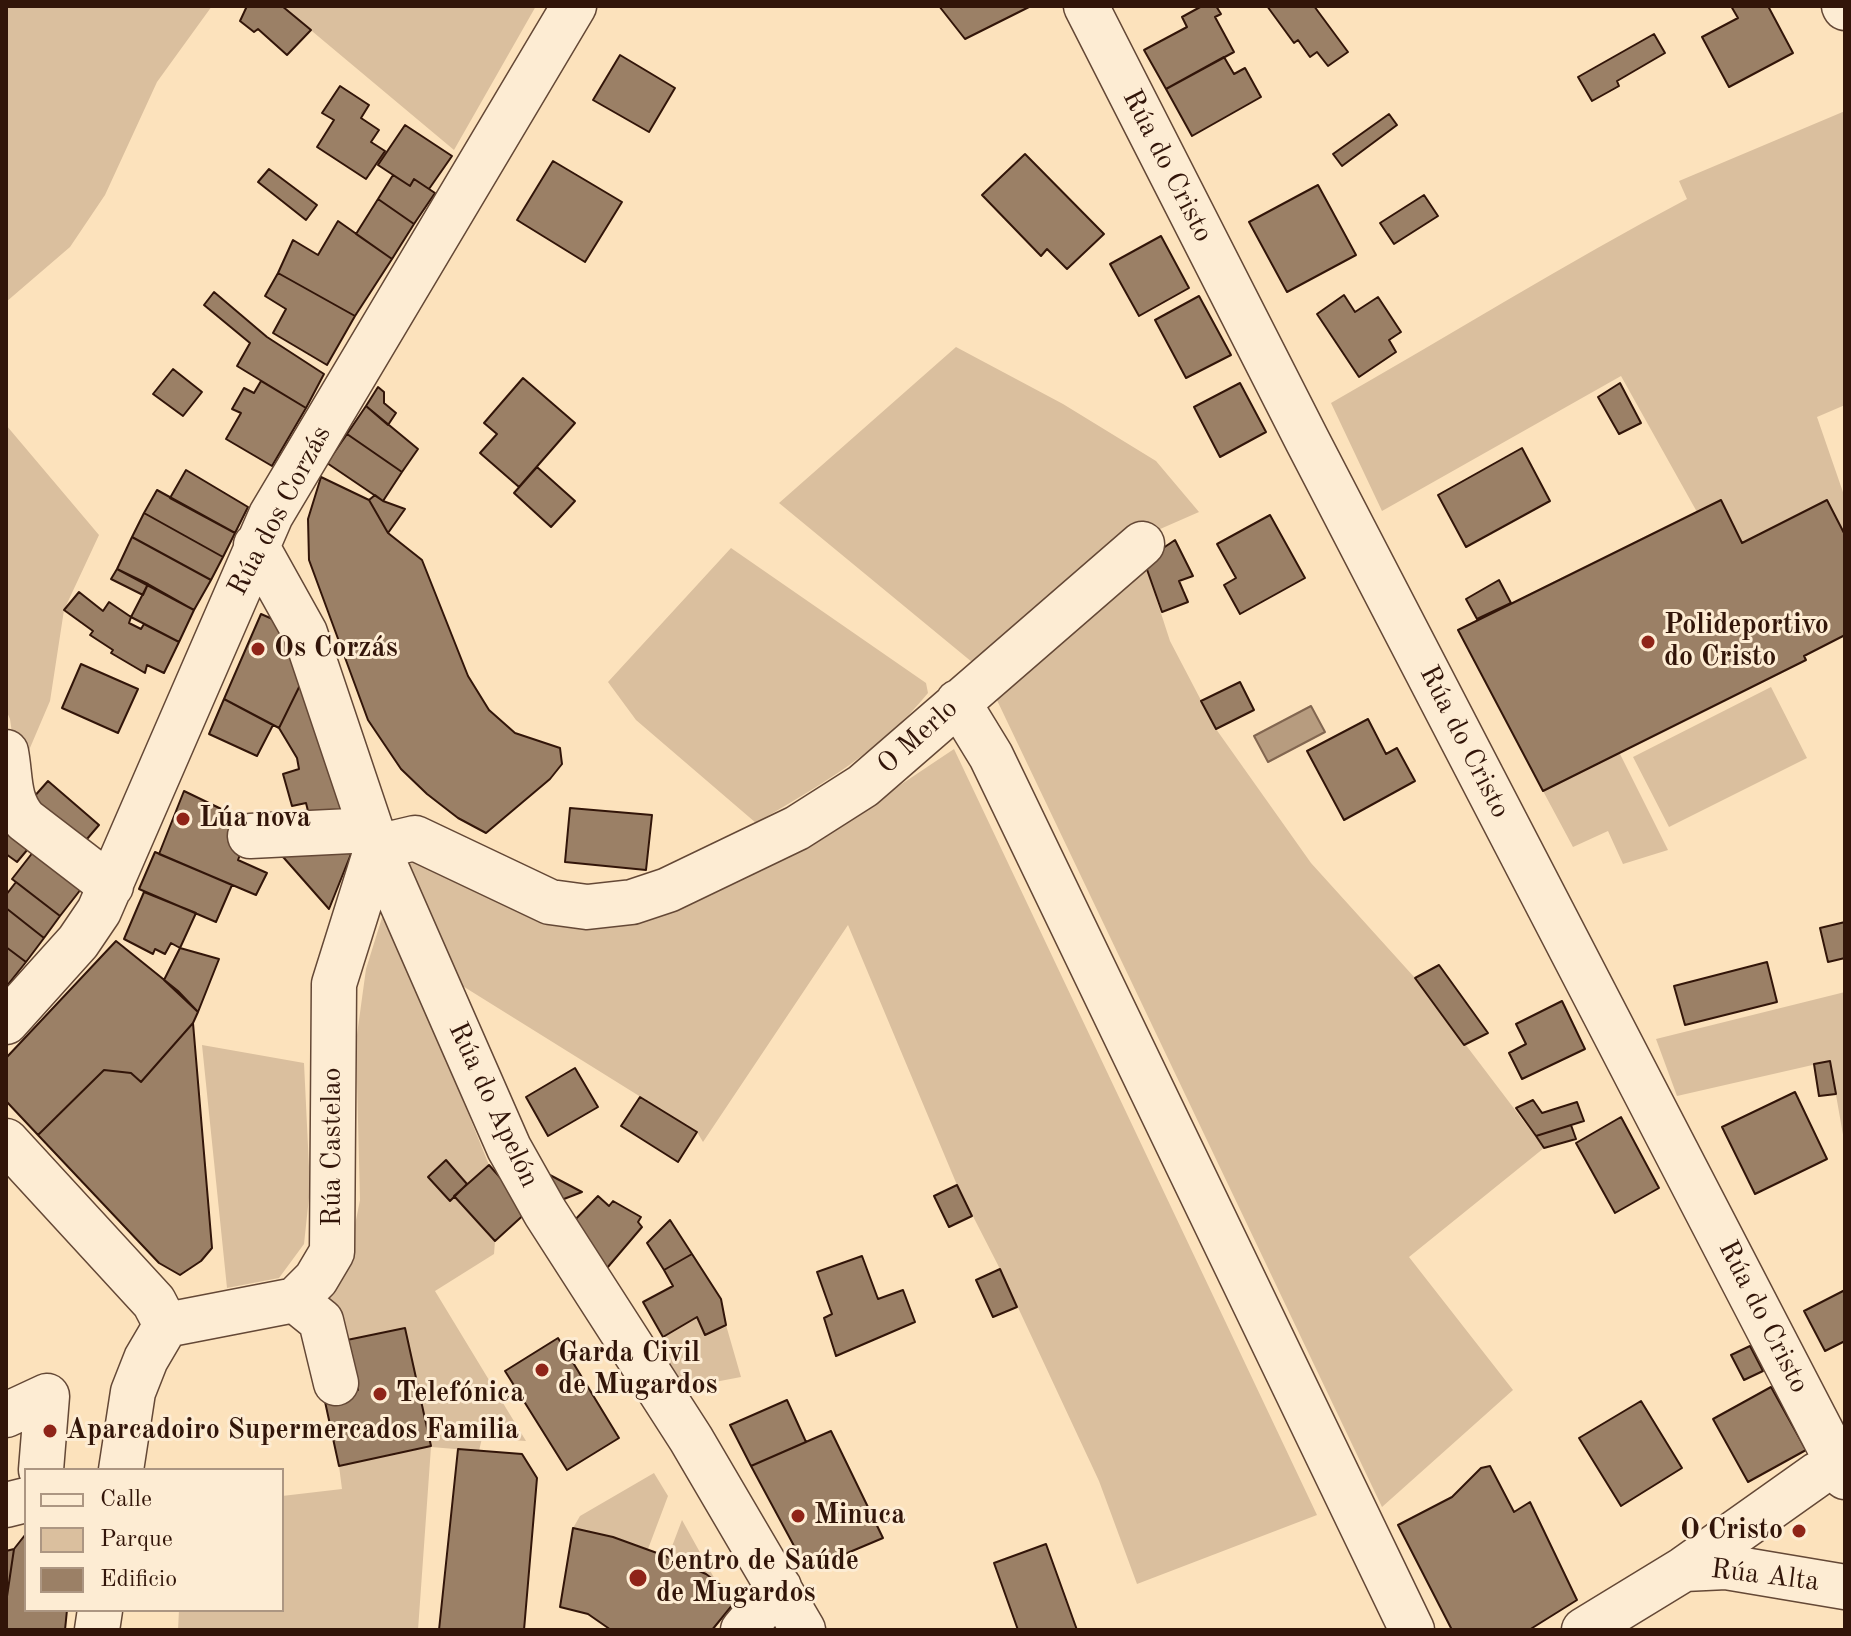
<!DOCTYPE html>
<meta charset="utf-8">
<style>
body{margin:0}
#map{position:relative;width:1851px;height:1636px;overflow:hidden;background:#fce2bc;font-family:"Old Standard TT",serif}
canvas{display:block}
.frame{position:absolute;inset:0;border:8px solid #321509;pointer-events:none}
.legend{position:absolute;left:24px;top:1468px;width:260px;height:144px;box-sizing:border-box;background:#fdecd3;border:2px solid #ac9682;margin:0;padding:10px 14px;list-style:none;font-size:24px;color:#321509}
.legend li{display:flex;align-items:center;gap:16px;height:40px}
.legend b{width:40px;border:2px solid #ac9682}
</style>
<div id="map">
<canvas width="1851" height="1636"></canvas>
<div class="frame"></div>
<ul class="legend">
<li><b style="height:10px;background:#fdecd3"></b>Calle</li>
<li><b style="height:22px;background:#dabf9e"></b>Parque</li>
<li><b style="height:22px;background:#9b8066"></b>Edificio</li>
</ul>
</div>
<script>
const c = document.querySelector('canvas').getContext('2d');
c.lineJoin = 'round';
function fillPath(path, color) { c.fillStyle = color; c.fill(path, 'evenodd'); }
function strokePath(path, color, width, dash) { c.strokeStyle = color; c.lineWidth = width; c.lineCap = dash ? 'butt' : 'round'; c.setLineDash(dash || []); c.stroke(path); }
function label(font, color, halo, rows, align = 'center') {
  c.font = font + ' "Old Standard TT",serif'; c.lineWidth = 6; c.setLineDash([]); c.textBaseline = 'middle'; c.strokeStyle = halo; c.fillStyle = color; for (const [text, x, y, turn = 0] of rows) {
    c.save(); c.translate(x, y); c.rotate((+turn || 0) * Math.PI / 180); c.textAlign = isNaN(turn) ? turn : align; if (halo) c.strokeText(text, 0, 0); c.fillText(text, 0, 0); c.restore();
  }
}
fillPath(new Path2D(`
 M6,6H212L157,82L105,195L70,247L6,302Z
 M282,6H536L454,150Z
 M1845,111V405L1817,417L1845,498V535L1827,500L1742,543L1721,500L1697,512L1621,376L1382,511L1331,403C1450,335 1566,263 1687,199L1679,181Z
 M956,347L1063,404L1156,461L1199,512L1103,554L978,667L779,503Z
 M6,425L99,535L64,610L50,701L18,776L10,719L6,710Z
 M731,548L926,683L928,693C880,752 820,785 756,823L636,720L608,682Z
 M1144,561L1170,641L1216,729L1311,863L1415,978L1544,1148L1409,1257L1513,1390L1382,1507L995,696Z
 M1771,687L1807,758L1669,827L1633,757Z
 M954,749L1317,1515L1137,1584L1099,1481L1000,1269L957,1185L848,925L703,1142L697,1132L453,980L400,865L407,858L559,926L658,916L809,846Z
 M1619,752L1668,850L1623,864L1608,831L1573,847L1543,791Z
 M385,908L489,1165L467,1184L446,1161L428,1177L450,1200L454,1196L495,1241L494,1254L435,1291L526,1441L482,1438L479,1451L431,1447L418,1630H178L179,1610H282V1496L342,1489L339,1466L431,1446L405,1328L347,1340L328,1301L351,1245L360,1200L356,1042L366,969Z
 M1845,992V1146L1830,1061L1677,1096L1656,1039Z
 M202,1045L304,1063L310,1188L304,1244L279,1278L227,1288Z
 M697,1317L706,1335L726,1325L741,1377L678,1389L653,1343Z
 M654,1473L668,1496L648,1549L613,1537L573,1528L580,1516Z
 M682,1520L717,1583L706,1574L668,1557Z`), '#dabf9e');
const water = new Path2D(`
 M1311,706L1325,732L1268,762L1254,736Z`);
fillPath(water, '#b79c7f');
strokePath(water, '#826650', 2);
const building = new Path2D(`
 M247,6H282L311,30L287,55L258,29L254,32L240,21Z
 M939,6H1031L965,39Z
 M1202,6H1216L1221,14L1215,17L1234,52L1166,89L1144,50L1187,27L1182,17Z
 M1267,6H1314L1348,52L1328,66L1317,52L1310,57L1298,40L1294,43Z
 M1731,6H1768L1793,53L1729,87L1702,37L1738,18Z
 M1654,34L1665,53L1617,81L1619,86L1592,101L1578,77Z
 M620,55L675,88L649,132L593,100Z
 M1224,57L1234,74L1245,68L1261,97L1192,136L1166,89Z
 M340,86L369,105L361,118L379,130L371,142L385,151L366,179L317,147L334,120L322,113Z
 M1389,114L1397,125L1342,166L1333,154Z
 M405,125L452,156L429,189L414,179L410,186L378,165Z
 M1025,154L1104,234L1067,269L1047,249L1041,256L982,195Z
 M553,161L622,202L585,262L517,220Z
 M269,169L317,205L306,220L258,182Z
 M393,175L410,186L414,179L435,193L414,224L378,199Z
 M1318,185L1356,255L1287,292L1249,222Z
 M1424,195L1438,216L1394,244L1380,223Z
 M378,199L414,224L392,259L356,234Z
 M338,221L392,259L355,316L278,273L293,240L318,255Z
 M1161,236L1189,288L1139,316L1110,264Z
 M278,273L355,316L327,365L273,333L286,309L265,296Z
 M214,292L267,337L324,374L306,408L237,366L250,343L204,305Z
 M1344,295L1355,312L1378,297L1401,332L1389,340L1396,352L1359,377L1317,314Z
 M1199,296L1231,355L1186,378L1155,320Z
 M173,369L202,392L183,416L153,394Z
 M523,378L575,423L519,487L480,453L497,434L484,423Z
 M261,381L306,408L272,466L226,439L241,413L232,409L244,388L254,393Z
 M1240,383L1266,432L1220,457L1194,407Z
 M1620,383L1641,423L1619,434L1598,397Z
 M378,387L384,392V403L396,413L388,425L366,406Z
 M366,406L418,449L402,472L347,434Z
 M347,434L402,472L383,501L327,463Z
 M1522,448L1550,501L1466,547L1438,495Z
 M537,467L575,501L551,527L514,493Z
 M186,470L248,507L235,533L170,498Z
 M321,477L369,500L388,533L422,560L468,676L489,710L515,733L560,748L562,764L550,779L486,833L458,818L427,794L401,769L368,720L309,560L308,519Z
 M157,490L235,533L223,557L144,513Z
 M375,495L383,501L405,509L388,533L369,500Z
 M1721,500L1742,543L1827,500L1845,535V635L1804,656L1806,660L1543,791L1458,630Z
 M144,513L223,557L211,580L132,537Z
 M1270,515L1305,578L1240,614L1224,585L1236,578L1217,544Z
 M132,537L211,580L194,610L117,569Z
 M1175,540L1193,576L1179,581L1188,602L1162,612L1144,561Z
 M117,569L148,584L143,595L111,579Z
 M1499,580L1511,603L1477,619L1466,599Z
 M148,584L194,610L179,642L131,617Z
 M79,592L103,611L109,602L131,617L129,623L141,629L144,624L179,642L164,673L147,665L145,673L111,653L113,650L90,635L93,631L64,610Z
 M261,614L286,625L306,673L279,728L224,699Z
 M81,664L138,689L118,733L62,708Z
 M306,673L361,827L313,831L306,803L292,806L283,774L299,769L297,758L279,728Z
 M1240,682L1254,710L1216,729L1201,701Z
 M224,699L273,725L257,756L209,734Z
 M1368,719L1386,754L1397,748L1415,781L1344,820L1307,751Z
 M48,781L99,825L75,853L24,808Z
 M184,791L240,818L248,834L238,860L267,873L256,895L159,854Z
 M570,808L652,815L646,870L565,862Z
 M18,828L33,843L17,862L6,854V835Z
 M357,839L329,909L284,858L269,847Z
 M37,847L85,884L60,916L12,879Z
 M155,852L232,885L216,922L139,889Z
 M16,882L60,916L44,938L6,908V895Z
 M144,892L196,913L180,948L171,943L165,954L155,949L153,954L124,939Z
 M6,908L44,938L26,962L6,947Z
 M1845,922V958L1828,962L1820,928Z
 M116,941L178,991L198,1012L193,1023L141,1082L131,1073L104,1070L38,1135L6,1101V1058Z
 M6,947L26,962L6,987Z
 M180,948L219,959L198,1012L164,980Z
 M1767,962L1777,1002L1685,1025L1674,986Z
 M1439,965L1488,1033L1464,1045L1415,978Z
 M1562,1001L1585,1049L1522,1079L1509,1053L1526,1044L1516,1024Z
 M193,1023L212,1248L201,1261L180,1275L159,1263L38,1135L104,1070L131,1073L141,1082Z
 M1830,1061L1836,1094L1819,1096L1814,1064Z
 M575,1068L598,1107L548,1136L526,1097Z
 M1795,1092L1827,1159L1755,1194L1722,1127Z
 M640,1097L697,1132L678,1162L621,1126Z
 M1533,1100L1542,1113L1577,1102L1584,1121L1536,1136L1516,1108Z
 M1621,1117L1659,1188L1615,1213L1576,1143Z
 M1571,1125L1576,1139L1544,1148L1536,1136Z
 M446,1160L467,1184L450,1201L428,1177Z
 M489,1165L529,1210L495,1241L454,1196Z
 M548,1174L582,1192L551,1204Z
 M957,1185L972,1216L949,1227L934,1196Z
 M598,1196L609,1206L613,1201L641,1217L638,1222L642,1227L607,1268L568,1227Z
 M670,1220L692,1254L664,1270L647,1243Z
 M692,1254L721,1299L726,1325L705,1335L697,1317L663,1337L643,1302L673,1286L664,1270Z
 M862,1256L878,1299L903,1290L915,1322L836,1356L824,1318L832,1314L817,1272Z
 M1000,1269L1017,1307L993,1317L976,1280Z
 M1845,1290V1341L1825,1351L1804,1311Z
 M405,1328L431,1446L339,1466L324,1397L358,1390L347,1340Z
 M558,1338L619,1438L567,1470L505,1371Z
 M1750,1346L1763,1371L1744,1380L1731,1355Z
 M1771,1387L1806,1450L1748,1482L1713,1419Z
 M787,1400L806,1442L751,1466L730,1425Z
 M1641,1401L1682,1468L1621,1506L1579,1438Z
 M831,1431L883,1538L807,1570L751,1466Z
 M458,1449L522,1454L537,1478L524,1630H439Z
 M1490,1466L1514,1512L1530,1502L1577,1600L1529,1630H1452L1398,1525L1452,1497L1481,1468Z
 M573,1528L613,1537L668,1557L706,1574L738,1598L712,1630H611L588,1614L560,1607Z
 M25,1535L26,1610H67L65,1630H6V1603L14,1549Z
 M1046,1544L1077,1630H1018L994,1563Z
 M14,1549L6,1603V1551Z`);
fillPath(building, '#9b8066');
strokePath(building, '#321509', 2);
const minor = new Path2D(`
 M1086,6L1307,440L1845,1477
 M1844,6L1845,8
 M256,545L305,633L377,847L509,1148L545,1212L691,1439L803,1630
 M958,702L991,756L1412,1630
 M6,752C11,777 7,799 25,820L111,886
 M250,836L371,830
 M377,847L415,838L550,902L587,907L632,902L668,890L797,828L863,786L1142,544
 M6,1022L78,942L99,911L271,515L574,6
 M6,1141L154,1302L166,1325
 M295,1300L321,1321L336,1383
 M6,1415L47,1396L41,1470
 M121,1470L133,1392L146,1359L166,1325L295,1300L316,1279L332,1252L334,984L377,847
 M6,1505L26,1500
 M1684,1569L1726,1567L1845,1587
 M97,1630L100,1610
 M743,1630L779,1587
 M1584,1630L1684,1569L1818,1474L1839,1464L1845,1454`);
strokePath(minor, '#644836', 47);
strokePath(minor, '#fdecd3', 44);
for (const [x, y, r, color] of [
 [1648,642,8,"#8f2418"],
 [258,649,8,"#8f2418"],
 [183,819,8,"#8f2418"],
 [542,1370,8,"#8f2418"],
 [380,1394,8,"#8f2418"],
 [50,1431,8,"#8f2418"],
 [798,1516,8,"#8f2418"],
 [1799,1531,8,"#8f2418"],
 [638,1578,10,"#8f2418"]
]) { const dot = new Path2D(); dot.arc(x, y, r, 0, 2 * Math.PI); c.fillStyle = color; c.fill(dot); strokePath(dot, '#fdecd3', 3); }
label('28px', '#321509', '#fdecd3', [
 ["Rúa do Cristo",1167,166,63],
 ["Rúa dos Corzás",280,511,-62],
 ["O Merlo",918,737,-42],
 ["Rúa do Cristo",1464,742,63],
 ["Rúa do Apelón",493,1105,65],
 ["Rúa Castelao",333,1147,-90],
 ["Rúa do Cristo",1763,1317,63],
 ["Rúa Alta",1765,1576,7]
]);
label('bold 28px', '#321509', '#fdecd3', [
 ["Polideportivo",1664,626],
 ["do Cristo",1664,658],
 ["Os Corzás",274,649],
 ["Lúa nova",199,819],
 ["Garda Civil",558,1354],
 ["de Mugardos",558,1386],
 ["Telefónica",396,1394],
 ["Aparcadoiro Supermercados Familia",66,1431],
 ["Minuca",814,1516],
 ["O Cristo",1783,1531,"right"],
 ["Centro de Saúde",656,1562],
 ["de Mugardos",656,1594]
], 'left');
</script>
